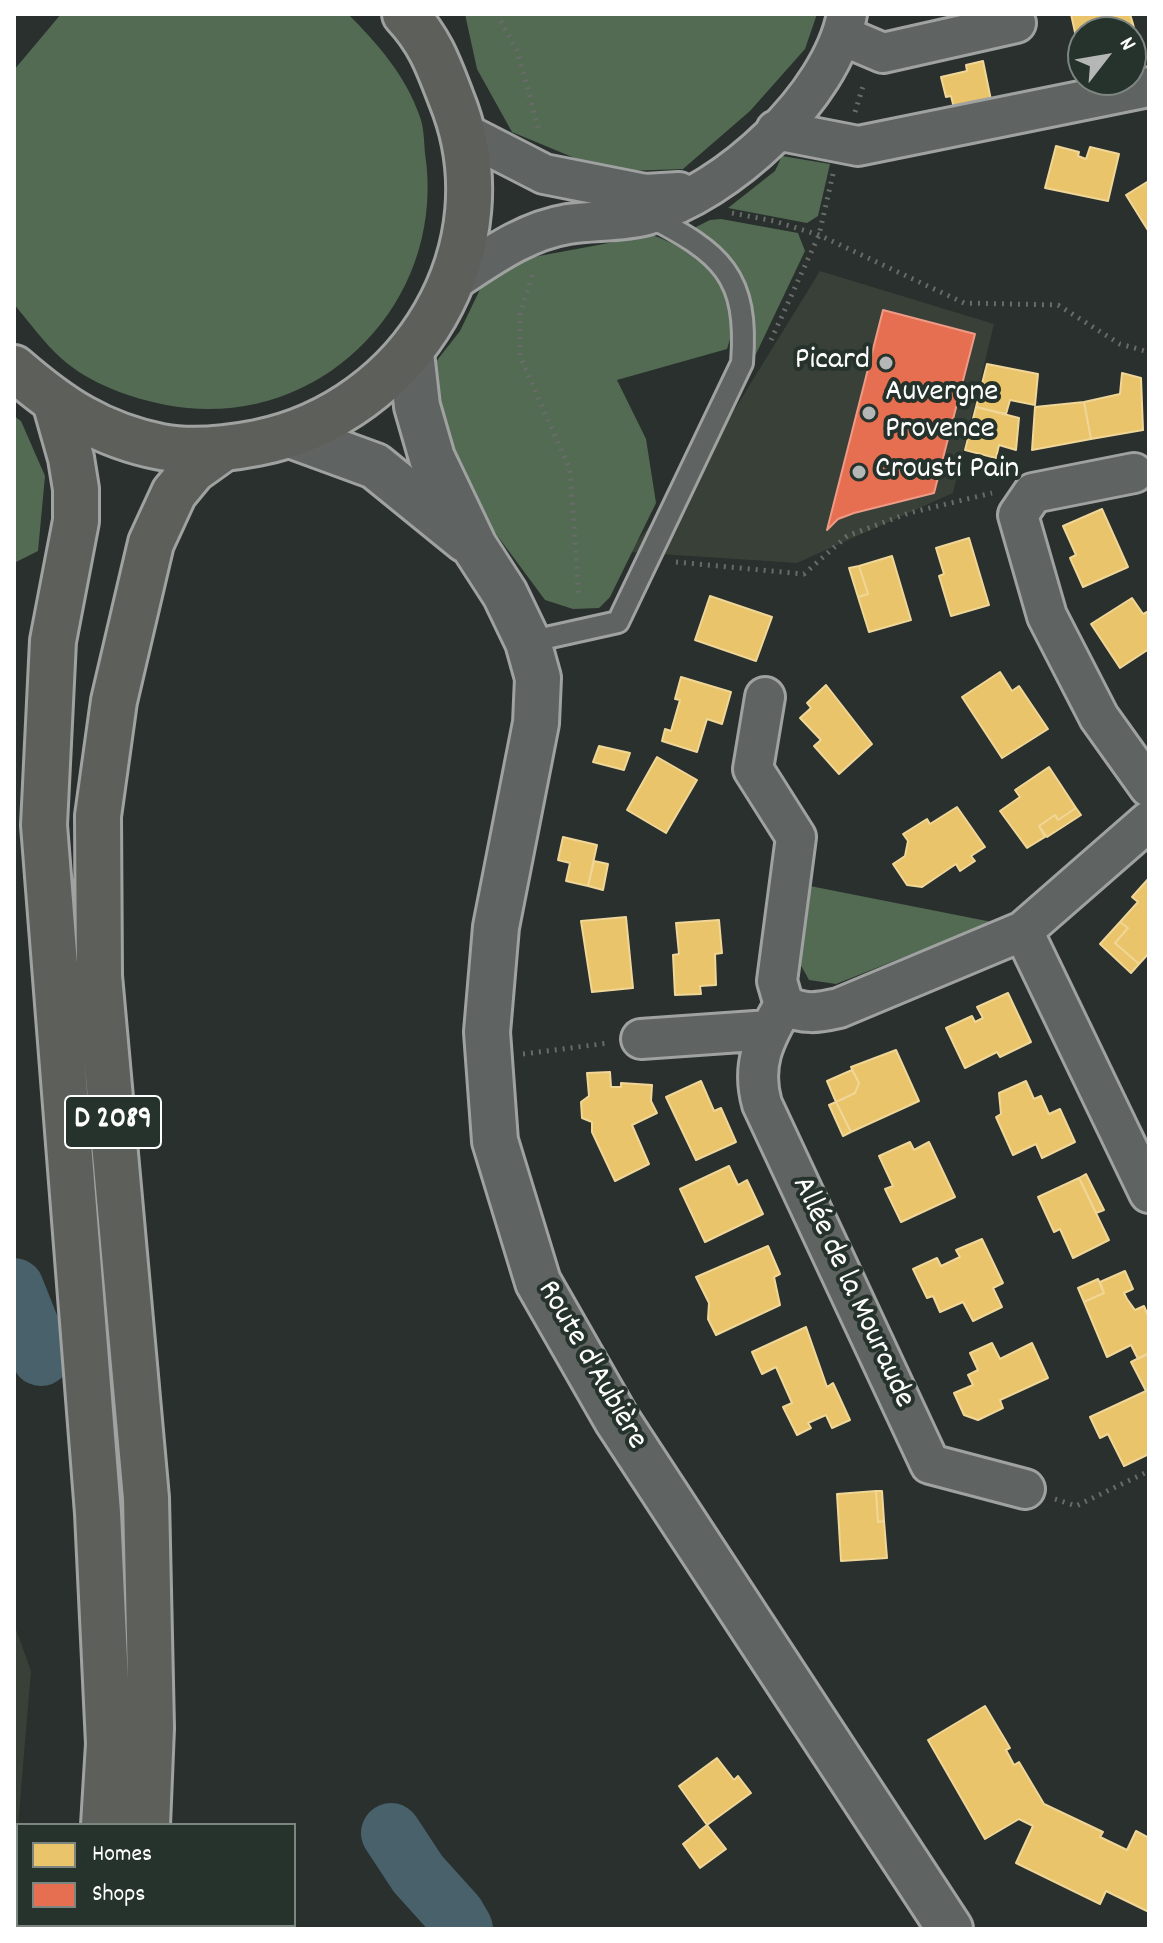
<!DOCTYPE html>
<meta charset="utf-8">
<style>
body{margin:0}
#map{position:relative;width:1163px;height:1943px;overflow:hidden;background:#29302d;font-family:Dekko,sans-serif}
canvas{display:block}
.frame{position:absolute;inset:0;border:16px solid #fff;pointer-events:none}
.legend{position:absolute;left:16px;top:1823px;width:280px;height:104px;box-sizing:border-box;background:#26332d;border:2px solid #7d8581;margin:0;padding:10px 14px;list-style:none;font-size:24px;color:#fff}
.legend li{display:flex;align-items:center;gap:16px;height:40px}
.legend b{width:40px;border:2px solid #7d8581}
.north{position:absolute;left:1067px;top:16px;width:80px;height:80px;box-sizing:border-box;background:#26332d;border:2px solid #7d8581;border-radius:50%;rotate:59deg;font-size:22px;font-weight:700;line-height:32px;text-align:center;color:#fff}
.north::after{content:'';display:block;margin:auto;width:28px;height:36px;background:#b4b7b6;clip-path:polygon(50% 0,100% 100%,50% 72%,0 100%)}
</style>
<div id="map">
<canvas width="1163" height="1943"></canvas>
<div class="frame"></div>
<ul class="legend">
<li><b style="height:22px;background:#e9c46a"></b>Homes</li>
<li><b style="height:22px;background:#e76f51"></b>Shops</li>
</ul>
<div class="north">N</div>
</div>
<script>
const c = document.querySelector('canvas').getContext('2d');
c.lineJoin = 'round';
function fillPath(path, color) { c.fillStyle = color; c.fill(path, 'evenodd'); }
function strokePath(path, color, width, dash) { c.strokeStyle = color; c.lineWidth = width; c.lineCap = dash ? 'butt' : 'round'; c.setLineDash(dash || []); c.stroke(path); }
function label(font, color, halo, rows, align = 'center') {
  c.font = font + ' Dekko,sans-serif'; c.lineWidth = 8; c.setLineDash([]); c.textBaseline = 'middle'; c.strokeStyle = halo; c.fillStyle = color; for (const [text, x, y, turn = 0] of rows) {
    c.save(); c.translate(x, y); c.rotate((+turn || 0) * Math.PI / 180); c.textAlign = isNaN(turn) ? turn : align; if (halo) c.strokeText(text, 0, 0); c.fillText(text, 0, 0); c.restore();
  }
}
fillPath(new Path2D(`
 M820,271L994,324L953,493L797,563L629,552L712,446Z
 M14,1624L31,1671L18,1825L14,1929Z`), '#394038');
fillPath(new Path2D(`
 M61,14H348C378,44 406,76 420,117C424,128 424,142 425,153C448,304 317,434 166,405C131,398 90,384 62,359C44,343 29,322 14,304V70Z
 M465,14H817L805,49L750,111L683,169L627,171L577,159L512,132L477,69Z
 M782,156L830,164L818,216L807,223L728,208L775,171Z
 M721,219L798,233L805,251L755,356C760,302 738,260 694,228L710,220Z
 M652,235C699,251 748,293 727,349L617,380L646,439L656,503L610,597L599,608L573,609L545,600L445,465L431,368L460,331L484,281L528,258Z
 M14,416L21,421L45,476L38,551L14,563Z
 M810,886L992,922L836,984L809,980L798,960Z`), '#536b53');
const homes = new Path2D(`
 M1071,14H1130L1133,24L1083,32V36L1076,37Z
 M1133,24L1139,49L1131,51V32H1100Z
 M983,61L992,105L955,112L951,96L946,97L941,77L967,71L966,65Z
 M1056,146L1079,152L1078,156L1086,159L1090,147L1119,154L1108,201L1045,188Z
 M1147,182L1149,184V232L1126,195Z
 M987,364L1038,374L1035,405L1010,400L1006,414L976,407Z
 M1122,373L1141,378L1143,430L1091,439L1084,402L1120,394Z
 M1084,402L1091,439L1032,450L1035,407Z
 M976,407L1019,418L1016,450L999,445L996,458L965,450Z
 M1102,509L1128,567L1083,587L1070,558L1076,555L1063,526Z
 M969,538L989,605L951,616L939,576L944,574L936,548Z
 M892,556L911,620L869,632L858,597L868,594L859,566Z
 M859,566L868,594L858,597L849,568Z
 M710,596L772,617L756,661L695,640Z
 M1132,598L1143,614L1149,611V649L1120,668L1091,624Z
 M1000,672L1012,691L1019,686L1048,729L1002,758L962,697Z
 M681,677L731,692L722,724L707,719L697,752L662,741L665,729L671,731L680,700L675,699Z
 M826,685L872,744L839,774L814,746L821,740L800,718L811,708L807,703Z
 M599,746L630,753L624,770L593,762Z
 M657,757L697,780L666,833L627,810Z
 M1049,767L1076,808L1058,820L1055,815L1039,826L1045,837L1027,848L1000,811L1020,797L1015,790Z
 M957,807L985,847L971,856L975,861L960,871L956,864L922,887L907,885L893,864L905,856L908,841L903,834L927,819L930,824Z
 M1076,808L1081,815L1047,837L1039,826L1055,815L1058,820Z
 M563,837L597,845L588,886L566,881L570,863L558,860Z
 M594,861L608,864L603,890L588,886Z
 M1149,878V953L1139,964L1115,943L1128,928L1120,922L1138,902L1132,897Z
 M626,917L633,988L592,992L581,921Z
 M719,920L722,953L715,954L716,985L700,986L701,994L675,995L673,955L679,954L676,923Z
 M1120,922L1128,928L1115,943L1139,964L1131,973L1100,944Z
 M1008,993L1031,1042L1000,1057L997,1052L965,1068L946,1028L972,1016L975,1022L983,1018L977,1007Z
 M896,1050L919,1101L851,1132L836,1102L855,1093L859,1083L851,1067Z
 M852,1070L859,1083L855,1093L836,1102L827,1081Z
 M610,1072L611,1087H621V1083L652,1085L651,1101L657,1113L632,1125L649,1164L615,1181L592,1132V1122L582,1118L581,1102L589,1096L587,1073Z
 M701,1081L714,1111L721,1108L736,1142L696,1160L666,1097Z
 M1026,1081L1034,1099L1041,1096L1049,1114L1060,1109L1075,1142L1042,1158L1036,1144L1013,1155L996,1117L1001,1114L999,1093Z
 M836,1102L851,1132L843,1136L829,1105Z
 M910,1142L914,1150L929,1142L955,1197L901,1222L885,1189L893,1186L879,1156Z
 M729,1166L738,1185L747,1180L763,1214L705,1242L680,1189Z
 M1086,1174L1104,1210L1096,1213L1079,1178Z
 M1079,1178L1109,1240L1073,1258L1060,1229L1054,1232L1038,1197Z
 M982,1239L1003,1283L993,1288L1002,1307L973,1321L963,1302L940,1312L933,1296L927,1298L913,1269L937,1258L941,1266L960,1257L956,1250Z
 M768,1246L780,1274L774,1277L780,1305L716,1335L708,1319L709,1303L696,1277Z
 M1125,1271L1133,1289L1124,1293L1127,1299L1135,1310L1144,1306L1149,1318V1353L1138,1359L1131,1345L1107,1357L1084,1302L1104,1293L1100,1282Z
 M1098,1279L1104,1293L1084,1302L1078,1288Z
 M806,1327L827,1387L833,1383L850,1420L832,1428L826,1415L808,1423L811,1428L797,1435L783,1407L792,1403L776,1367L762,1374L752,1352Z
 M992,1343L1000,1359L1032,1343L1048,1378L1000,1400L1003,1408L978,1420L964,1415L954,1393L973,1385L968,1375L978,1370L970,1353Z
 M1149,1353V1454L1124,1466L1108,1434L1100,1438L1090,1417L1146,1391L1131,1362Z
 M876,1491L878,1522L884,1521L887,1558L841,1561L837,1494Z
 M876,1491H882L884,1521L878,1522Z
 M985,1706L1010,1748L1006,1750L1014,1765L1019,1762L1044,1804L1103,1832L1100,1837L1127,1850L1136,1831L1149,1838V1912L1106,1891L1100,1904L1016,1863L1033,1826L1019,1819L985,1839L928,1740Z
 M717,1758L734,1780L738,1776L751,1793L707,1825L679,1786Z
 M707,1825L726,1849L700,1868L683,1844Z`);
fillPath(homes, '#e9c46a');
strokePath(homes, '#f0d697', 2);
const shops = new Path2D(`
 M883,310L975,334L934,493L854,513L838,519L827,530Z`);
fillPath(shops, '#e76f51');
strokePath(shops, '#ee9a85', 2);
strokePath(new Path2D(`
 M14,1288L41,1356
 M391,1833L418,1874L455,1915L463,1929`), '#48616a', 60);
const lane = new Path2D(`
 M528,642L618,622L742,363C749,275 721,253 647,215`);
const street = new Path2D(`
 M843,36L883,53L1016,23
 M776,130L858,146L1149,87
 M466,134L544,174L645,194L679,192
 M453,281C490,257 525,231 568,224C594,220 622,222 647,215C727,193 832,96 847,14
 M1134,473L1033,493L1018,515L1047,616L1099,717L1149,787
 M765,697L753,769L796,837L777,981L784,1005C764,1039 751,1065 762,1104L930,1464L1025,1489
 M1023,931L1149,1193
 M784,1005C804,1015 817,1013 839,1008L1023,931L1149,821
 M641,1039L769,1030`);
const secondary = new Path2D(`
 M411,353L417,406L432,458L474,546L505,594L528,642L538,678L536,723L496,927L487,1032L495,1141L538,1282L617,1420L950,1929
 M293,436L375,466L466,540`);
const primary = new Path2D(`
 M14,368C60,408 100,435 161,447C193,453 226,449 257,443C412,412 512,247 451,98C438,64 430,41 405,14`);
const highway = new Path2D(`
 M56,405L71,458L76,489V521L53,641L44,825L98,1513L109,1744L104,1825
 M147,1825L151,1728L146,1498L99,976L98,816L114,701L151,543L174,493L193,470L221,450
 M97,1929L98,1925
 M143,1929V1925`);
strokePath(lane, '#9fa2a0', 26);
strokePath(street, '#9fa2a0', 44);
strokePath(secondary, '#9fa2a0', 50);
strokePath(primary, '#9fa2a0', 50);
strokePath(highway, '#9fa2a0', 50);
strokePath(new Path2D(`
 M497,14L517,50L540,134
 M855,112L864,83
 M732,213L774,221L819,235L964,303L1058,305L1120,344L1149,352
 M532,275L520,315V356L570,470L579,597
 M771,340L819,235L833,174
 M676,562L804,574L847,536L909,513L992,493
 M523,1054L609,1043
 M1055,1499L1076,1506L1149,1471`), '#686c69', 5, [2, 6]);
strokePath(lane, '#5f6362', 20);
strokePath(street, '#5f6362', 38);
strokePath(secondary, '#5f6362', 44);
strokePath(primary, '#5d5f5b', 44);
strokePath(highway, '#5d5f5b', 44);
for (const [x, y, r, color] of [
 [886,363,8,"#b4b7b6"],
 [869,413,8,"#b4b7b6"],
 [859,472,8,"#b4b7b6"]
]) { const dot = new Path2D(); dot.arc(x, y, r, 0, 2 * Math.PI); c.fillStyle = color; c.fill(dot); strokePath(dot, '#26332d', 3); }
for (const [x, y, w] of [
 [113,1122,96]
]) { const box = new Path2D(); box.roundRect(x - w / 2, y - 26, w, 52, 6); c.fillStyle = '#26332d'; c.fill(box); strokePath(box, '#fff', 2); }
label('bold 30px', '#fff', null, [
 ["D 2089",113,1122]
]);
label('32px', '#fff', '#26332d', [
 ["Picard",870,363,"right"],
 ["Auvergne",885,395],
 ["Provence",885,432],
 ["Crousti Pain",875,472]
], 'left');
label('32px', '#fff', '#26332d', [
 ["Allée de la Mouraude",851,1293,65],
 ["Route d'Aubière",590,1366,60]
]);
</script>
